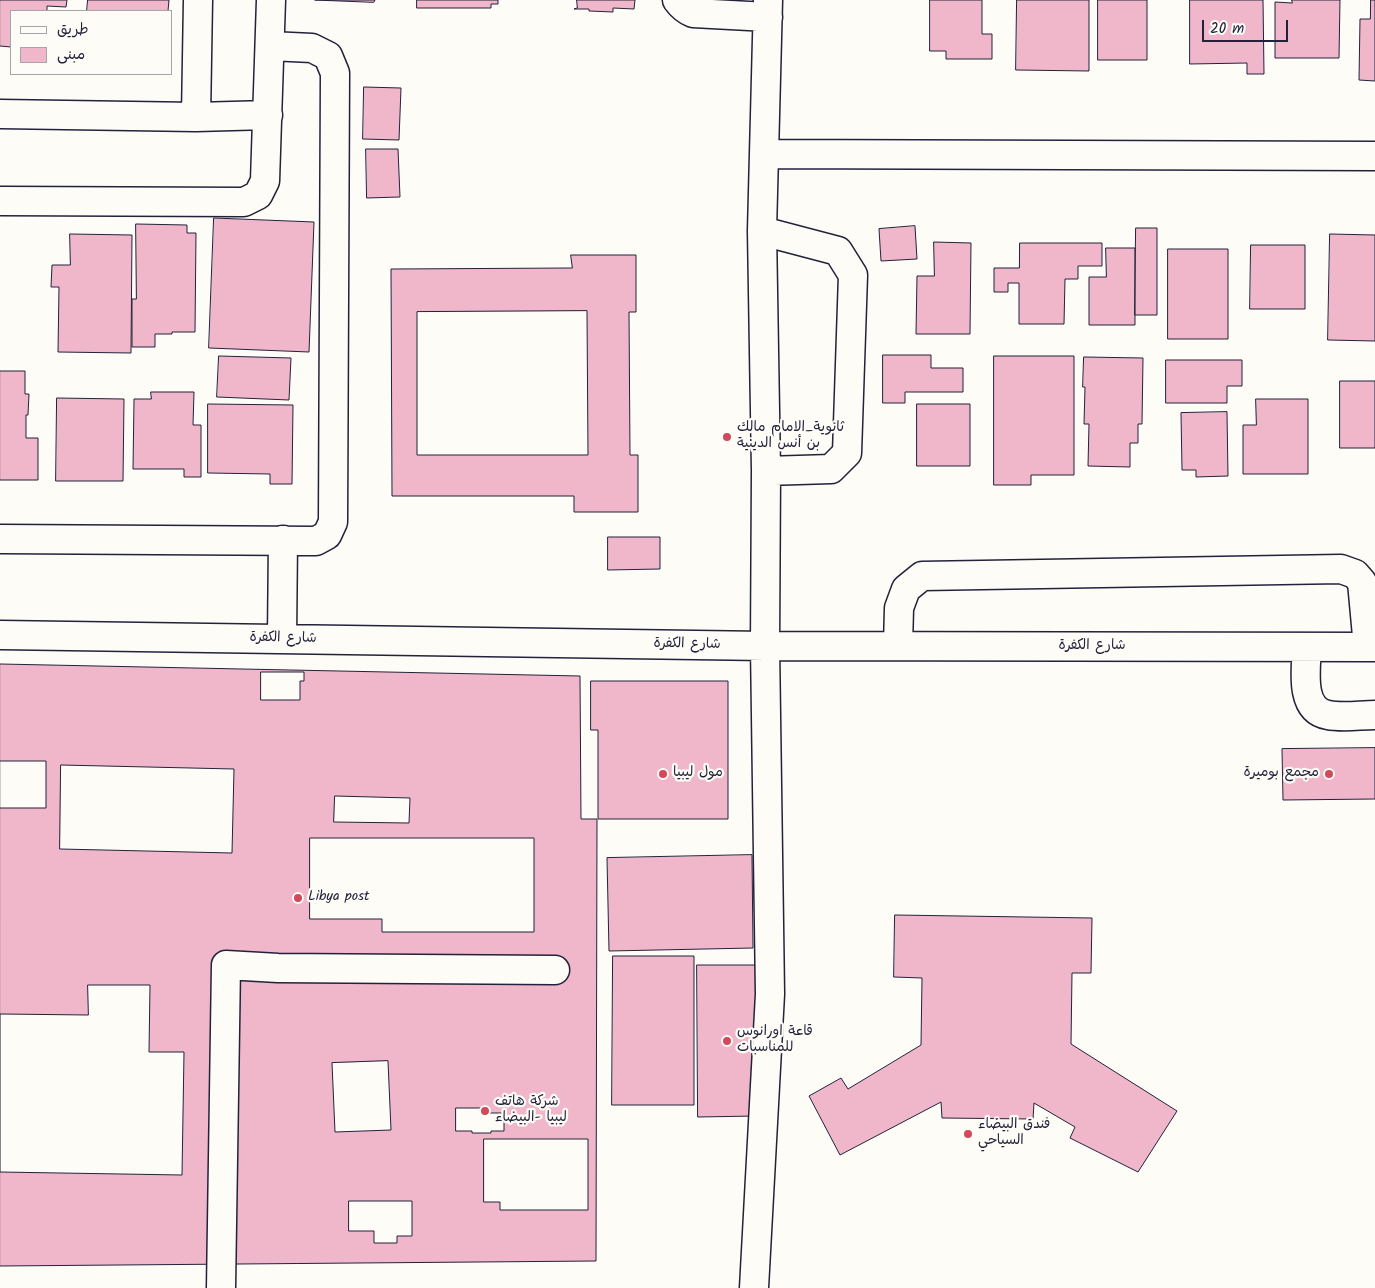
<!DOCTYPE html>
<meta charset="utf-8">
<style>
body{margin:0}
#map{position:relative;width:1375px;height:1288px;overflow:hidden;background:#fdfcf7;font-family:Kalam,"Playpen Sans Arabic",sans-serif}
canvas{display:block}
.legend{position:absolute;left:10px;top:10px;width:162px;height:65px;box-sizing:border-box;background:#fdfcf7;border:1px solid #a5a5ac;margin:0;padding:6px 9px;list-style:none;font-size:15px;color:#22223b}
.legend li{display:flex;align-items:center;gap:10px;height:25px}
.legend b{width:25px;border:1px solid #a5a5ac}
.scale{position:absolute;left:1202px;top:20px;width:86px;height:22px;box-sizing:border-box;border:2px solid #22223b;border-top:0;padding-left:6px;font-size:15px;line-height:18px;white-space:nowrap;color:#22223b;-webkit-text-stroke:4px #fdfcf7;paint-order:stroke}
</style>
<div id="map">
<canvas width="1375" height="1288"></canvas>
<ul class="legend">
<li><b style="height:6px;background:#fdfcf7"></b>طريق</li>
<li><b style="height:14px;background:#f0b7ca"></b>مبنى</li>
</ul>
<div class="scale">20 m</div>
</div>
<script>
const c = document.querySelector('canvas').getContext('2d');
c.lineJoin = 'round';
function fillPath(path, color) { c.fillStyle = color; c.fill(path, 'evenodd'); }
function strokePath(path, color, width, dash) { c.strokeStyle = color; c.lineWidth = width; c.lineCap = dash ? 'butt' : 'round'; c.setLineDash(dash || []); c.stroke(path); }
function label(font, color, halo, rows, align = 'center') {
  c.font = font + ' Kalam,"Playpen Sans Arabic",sans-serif'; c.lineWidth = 4.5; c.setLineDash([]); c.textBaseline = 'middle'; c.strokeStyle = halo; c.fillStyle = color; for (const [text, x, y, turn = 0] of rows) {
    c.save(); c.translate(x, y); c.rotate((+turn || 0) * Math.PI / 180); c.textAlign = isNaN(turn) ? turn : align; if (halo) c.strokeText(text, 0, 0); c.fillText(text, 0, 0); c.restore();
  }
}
const building = new Path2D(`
 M0,0H67L66,7L47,6V11H11V47L0,46Z
 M88,0H169L168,11H87Z
 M315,0H375L374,2Z
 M417,0H498V4H491V8H417Z
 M577,0H635L634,9L613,8V12L589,11V9H574L577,8Z
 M930,0H982V34H992V59H946V51H930Z
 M1017,0H1089V71L1016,70Z
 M1098,0H1147V60H1098Z
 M1190,0H1263L1264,74H1247V63L1190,64Z
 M1292,0H1340L1339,58H1275V2L1292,3Z
 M1371,0H1375V81L1359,80L1360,19H1370Z
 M364,87L401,88L399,140L363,139Z
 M366,149H398L400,197L367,198Z
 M214,218L314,222L309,352L209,348Z
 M136,224L187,225V233H196L195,332H172V334H155V347H132V299H136Z
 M915,226L917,259L881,261L879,229Z
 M1136,228H1157V315H1135Z
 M70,234L132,235L131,353L58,352L59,287H51L52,265H70Z
 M1330,234L1375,235V341L1328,340Z
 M934,242L971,243L970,334H916L917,276H934Z
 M1020,243H1102V266H1078V279H1065L1064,324H1019V283H1008V292H994V268H1019Z
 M1251,245H1305V309H1250Z
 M1106,248H1135V325H1089V277H1106Z
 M1168,249H1228V339H1168Z
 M571,255H636V312H629L630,455H638V512H574V496H392L391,269L572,268ZM587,311L588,455H417V312Z
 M883,355H931V368H963V392H905V403H883Z
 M219,356L291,358L289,400L217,397Z
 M994,356H1074V475H1031V485H994Z
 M1084,357L1143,358L1142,424H1138V443H1130V467L1088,466L1089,424H1084L1085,387H1083Z
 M1166,360H1242V386H1227V403H1166Z
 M0,371H25V394H29L28,415H26V438H38V480H0Z
 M1340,381H1375V448H1340Z
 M151,392H194L193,425H201V477H184V469H133L134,399H151Z
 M57,398L124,399L123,481H56Z
 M1256,399H1308V474H1243V425H1256Z
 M208,404L293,405L292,484H270V474L208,473Z
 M917,404H970V466H917Z
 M1227,412L1228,476L1196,477V470H1182L1181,413Z
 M608,537H660V569L608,570Z
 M0,664L580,676L581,819H597L596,1261L0,1266Z
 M261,672H304V681H300V700H261Z
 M591,681H728V819H598V730H591Z
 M1375,748V799L1283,800L1282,749Z
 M0,761H46V808H0Z
 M61,765L234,769L232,853L60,849Z
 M335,796L410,798L409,823L334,822Z
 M310,838H534V932H382V919H310Z
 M752,855L753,948L609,951L607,858Z
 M895,915L1092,918L1091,973H1072L1071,1044L1177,1111L1138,1172L1070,1138L1075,1127L1034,1103L1033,1119L942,1118L941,1102L840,1155L809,1096L841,1078L848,1089L921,1045L922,978L894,977Z
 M613,956H694V1105H612Z
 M697,965H756V1116L698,1117Z
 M88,985H150L149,1052H184L182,1175L0,1172V1014L88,1015Z
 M388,1061L391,1130L335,1132L332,1063Z
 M456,1108H482V1113H504V1131H491V1133H472V1131H456Z
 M484,1139H588V1210H500V1202H484Z
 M349,1201H412V1236H397V1243H374V1231H349Z`);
fillPath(building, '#f0b7ca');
strokePath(building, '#22223b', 1);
const minor = new Path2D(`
 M677,0C682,7 686,10 693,13L768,17
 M0,114L196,117L268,115
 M196,117L198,0
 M764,154L1375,156
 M0,201L244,202L258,195L265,181L271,0
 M762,231L838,251L853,275L847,453L831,469L766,471
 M0,539L316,541L327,535L333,522L335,73L328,56L312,48L270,46
 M0,635L765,646L1375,647
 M282,639L283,540
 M898,646L899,608L906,589L922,576L1341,569L1355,574L1362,582L1368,647
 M1307,647C1306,668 1299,710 1328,715C1343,718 1360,715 1375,715
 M221,1288L226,965L278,968L555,970
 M754,1288L770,994L765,646L766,471L762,231L768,0`);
strokePath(minor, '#22223b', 31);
strokePath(minor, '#fdfcf7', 28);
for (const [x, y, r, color] of [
 [727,437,5,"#d1495b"],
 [663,774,5,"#d1495b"],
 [1329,774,5,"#d1495b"],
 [298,898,5,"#d1495b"],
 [727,1041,5,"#d1495b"],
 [485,1111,5,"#d1495b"],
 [968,1134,5,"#d1495b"]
]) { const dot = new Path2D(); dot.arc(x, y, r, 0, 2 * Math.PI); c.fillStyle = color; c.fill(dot); strokePath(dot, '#fdfcf7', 2); }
label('14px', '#22223b', '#fdfcf7', [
 ["ثانوية_الامام مالك",737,429],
 ["بن أنس الدينية",737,445],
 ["مول ليبيا",673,774],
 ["مجمع بوميرة",1319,774,"right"],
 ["Libya post",308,898],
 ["قاعة اورانوس",737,1033],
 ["للمناسبات",737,1049],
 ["شركة هاتف",495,1103],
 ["ليبيا -البيضاء",495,1119],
 ["فندق البيضاء",978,1126],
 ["السياحي",978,1142]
], 'left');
label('14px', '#22223b', '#fdfcf7', [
 ["شارع الكفرة",283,639,1],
 ["شارع الكفرة",687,645,1],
 ["شارع الكفرة",1092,647]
]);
</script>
